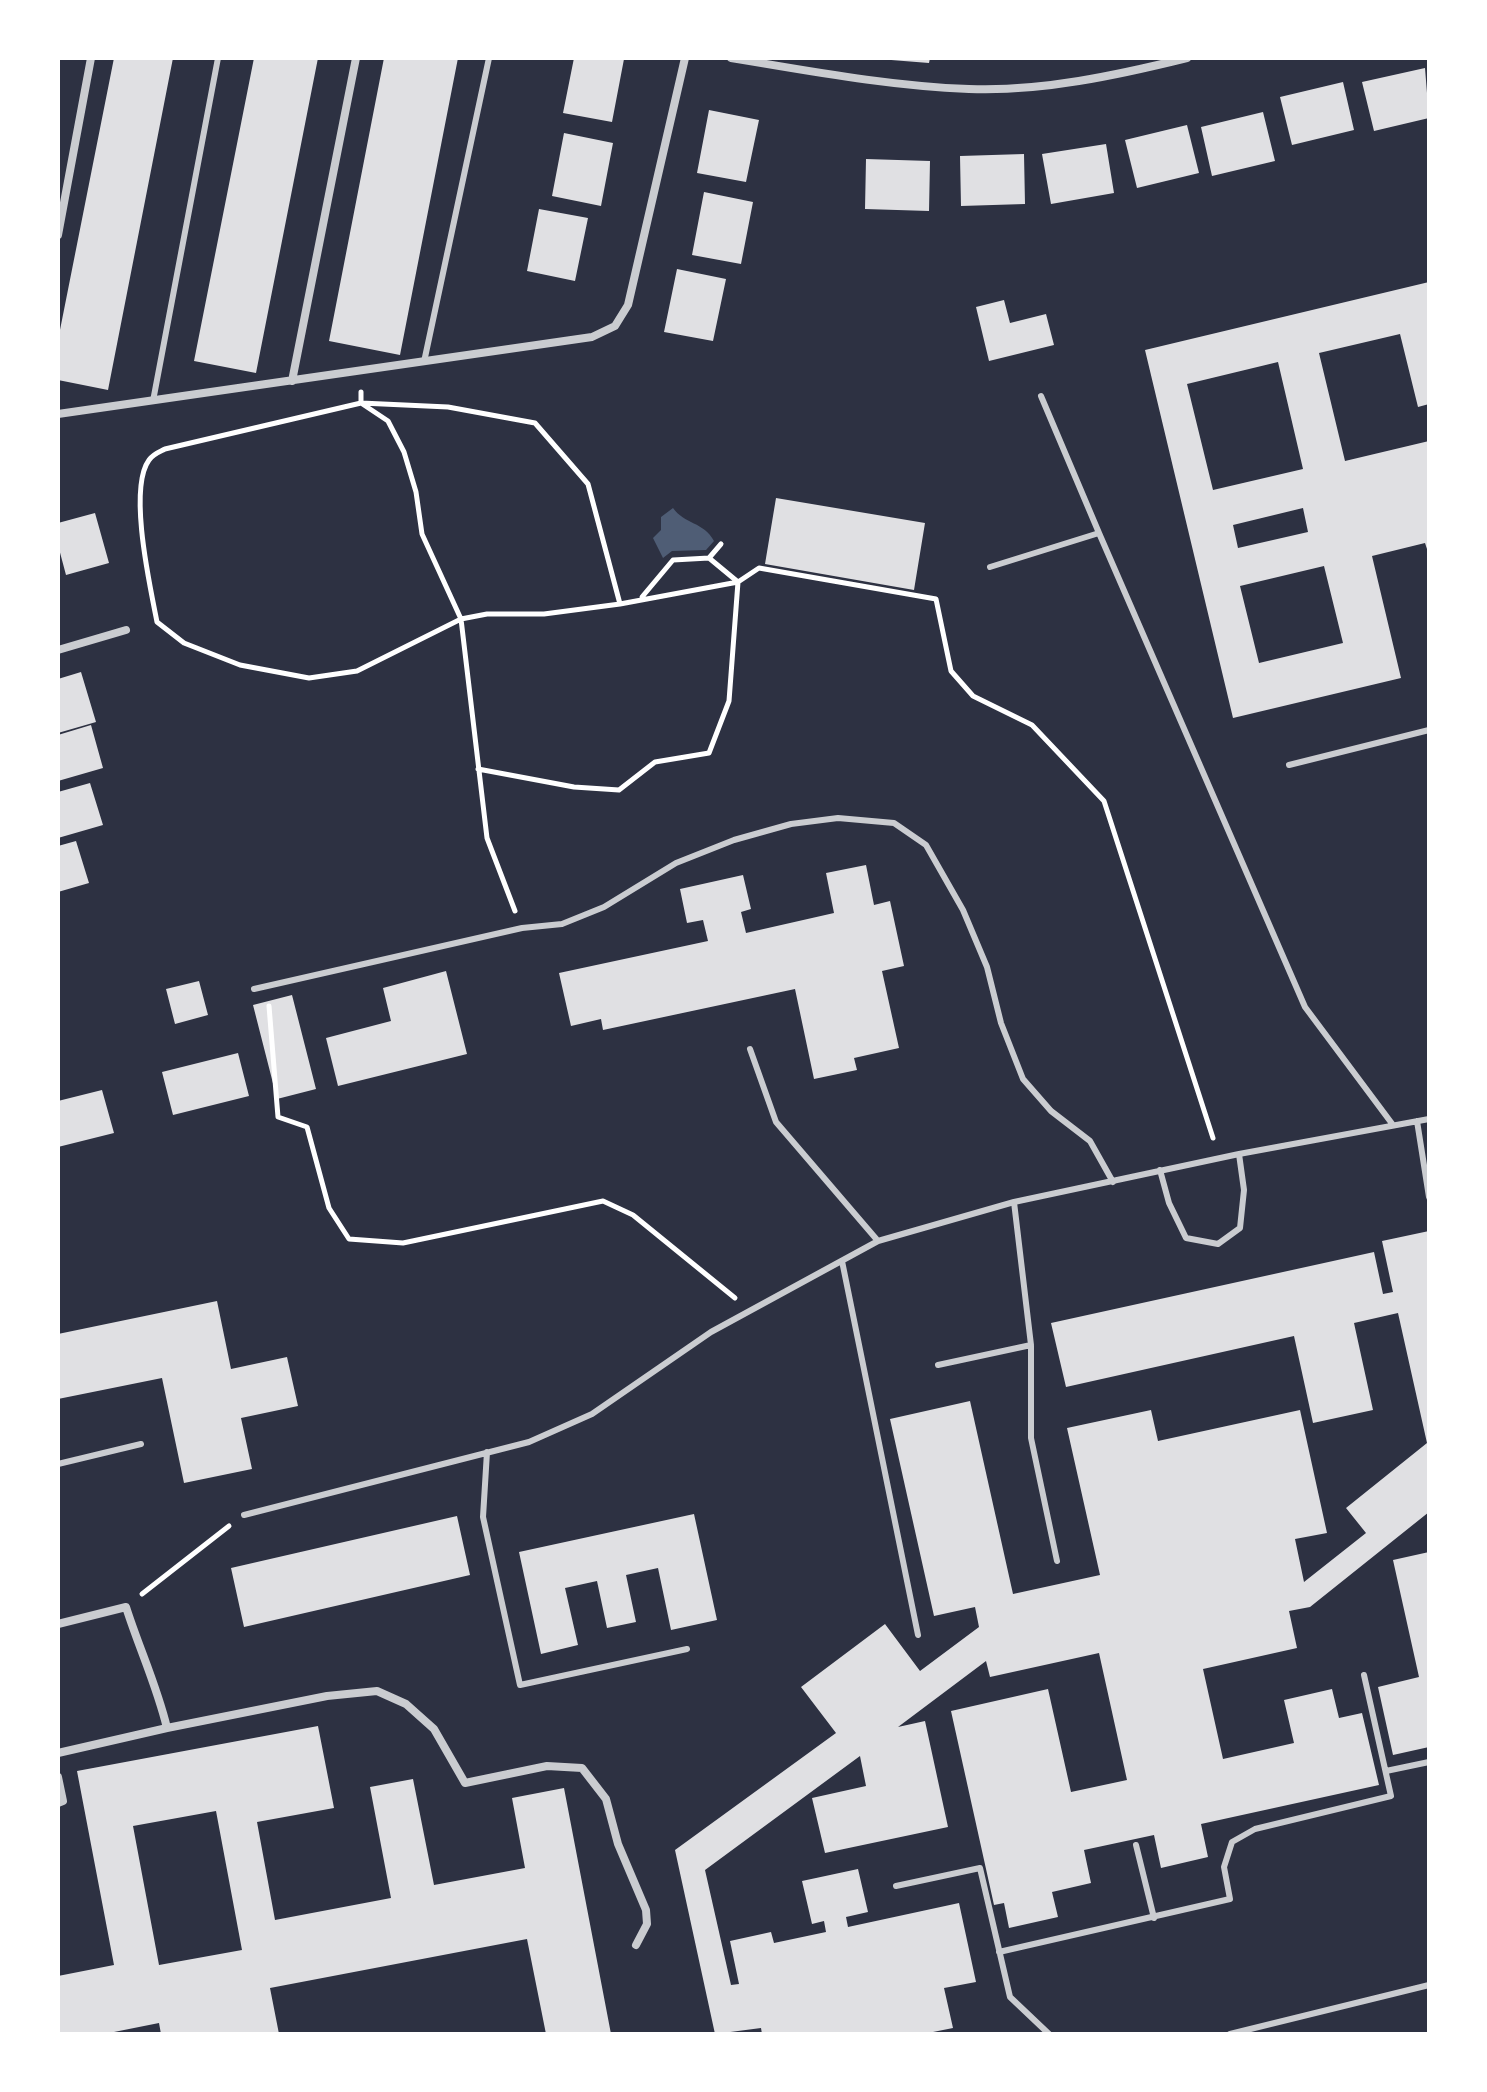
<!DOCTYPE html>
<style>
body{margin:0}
#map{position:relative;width:1487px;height:2092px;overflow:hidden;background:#2d3142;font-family:"Sofia Sans Condensed",sans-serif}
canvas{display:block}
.frame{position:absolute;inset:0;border:60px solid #fff;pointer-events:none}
</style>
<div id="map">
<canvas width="1487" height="2092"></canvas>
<div class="frame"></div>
</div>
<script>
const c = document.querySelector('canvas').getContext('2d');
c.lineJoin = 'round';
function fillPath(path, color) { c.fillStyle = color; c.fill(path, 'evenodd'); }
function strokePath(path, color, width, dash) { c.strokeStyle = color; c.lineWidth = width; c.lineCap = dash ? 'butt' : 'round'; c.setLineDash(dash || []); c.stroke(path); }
fillPath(new Path2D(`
 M673,508C684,524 704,522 714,541L706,550L672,551L663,558L653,538L661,530V517Z`), '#4f5d75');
fillPath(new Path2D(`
 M114,58H173L108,390L58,380V340Z
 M254,58H318L256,373L194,361Z
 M384,58H458L400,355L329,341Z
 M574,58L624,59L612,122L563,113Z
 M866,58H930L929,63Z
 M1425,68L1429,118L1374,131L1362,82Z
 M1343,82L1354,130L1292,145L1280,97Z
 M709,110L759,120L746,182L697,173Z
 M1263,112L1275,161L1212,176L1201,127Z
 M1187,125L1199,173L1137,188L1125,140Z
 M564,133L613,143L601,206L552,196Z
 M1106,144L1114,193L1051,204L1042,154Z
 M1024,154L1025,204L961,206L960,156Z
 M866,159L930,161L929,211L865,209Z
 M704,192L753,202L741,264L692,255Z
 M539,209L588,218L575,281L527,271Z
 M677,269L726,279L713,341L664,332Z
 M1429,282V404L1418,407L1400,334L1319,353L1345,461L1429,441V555L1425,543L1372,556L1401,678L1233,718L1145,350ZM1278,362L1303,469L1213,490L1187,384ZM1303,508L1308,532L1238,548L1233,525ZM1324,566L1343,643L1259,663L1240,586Z
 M1004,300L1010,323L1046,314L1054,345L989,361L976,307Z
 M776,498L925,523L914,590L765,564Z
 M95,513L109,563L66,575L58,545V523Z
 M81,672L96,722L58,733V679Z
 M91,725L103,768L58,781V735Z
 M90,783L103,825L58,838V792Z
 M76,841L89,883L58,892V846Z
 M866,865L874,905L890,901L904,966L882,971L899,1048L854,1058L857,1070L814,1079L795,989L603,1030L601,1019L571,1026L559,973L708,941L703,920L687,923L680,889L743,875L751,909L741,912L746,933L834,913L826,873Z
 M446,971L467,1054L338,1086L326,1038L391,1021L383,988Z
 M199,981L208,1015L175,1024L166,989Z
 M292,995L316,1089L277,1099L253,1005Z
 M238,1053L249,1096L173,1115L162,1072Z
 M102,1090L114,1133L58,1147V1101Z
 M1429,1231V1512L1310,1607L1289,1611L1297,1648L1203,1669L1223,1759L1294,1743L1284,1700L1332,1689L1339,1718L1362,1713L1379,1785L1201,1824L1208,1857L1161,1868L1154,1835L1084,1850L1091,1883L1052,1892L1058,1917L1009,1928L1004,1903L994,1905L951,1711L1048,1689L1071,1792L1127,1780L1099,1653L990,1677L986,1661L898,1727L925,1721L948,1827L825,1853L812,1798L866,1786L860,1756L705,1870L731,1985L739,1984L730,1941L771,1932L774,1943L826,1932L824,1921L812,1924L802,1881L858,1869L868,1912L846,1917L848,1927L959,1903L976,1982L944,1988L953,2028L923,2034H762L761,2028L715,2034L675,1850L836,1733L801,1687L885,1624L920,1671L979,1627L975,1607L934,1616L890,1419L970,1401L1013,1594L1100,1575L1067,1428L1151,1410L1158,1441L1300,1410L1327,1533L1295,1539L1304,1582L1366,1533L1346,1508L1427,1443L1398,1313L1354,1323L1373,1410L1313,1423L1294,1336L1066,1387L1051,1323L1374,1252L1383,1294L1393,1292L1382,1241Z
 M217,1301L231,1369L287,1357L298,1406L241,1418L252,1469L184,1483L162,1378L58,1399V1334Z
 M694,1514L717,1620L671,1630L658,1568L626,1575L636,1622L607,1628L597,1581L565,1588L578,1645L541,1654L519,1552Z
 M457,1516L470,1575L244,1627L231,1568Z
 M1429,1552V1747L1393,1755L1378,1687L1419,1677L1393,1560Z
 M318,1726L334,1808L257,1822L275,1920L391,1898L370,1787L413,1779L434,1885L525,1868L512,1798L564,1788L611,2034H546L527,1939L270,1988L279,2034H161L159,2023L104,2034H58V1976L114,1965L77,1771ZM216,1811L242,1950L159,1965L133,1826Z`), '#e0e0e3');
strokePath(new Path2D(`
 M361,392V403L388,421L404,452L416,492L422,534L461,619L487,838L515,911
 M642,597L673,560L709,558L721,544
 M620,604L588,484L535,423L448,407L361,403L165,449C159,452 153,454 149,460C128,489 150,586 157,622L184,643L240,665L309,678L357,671L461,619L487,614H544L620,604L738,582L759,568L936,599L951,671L973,696L1032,725L1104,801L1213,1138
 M478,769L574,787L619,790L655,762L709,753L729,701L738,582L709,558
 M269,1006L278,1117L307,1127L329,1208L349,1239L403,1243L603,1201L633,1215L735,1298
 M142,1594L229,1526`), '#fff', 5);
strokePath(new Path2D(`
 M424,362L489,58
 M1041,396L1099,533
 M153,401L218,58
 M990,567L1099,533L1305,1007L1393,1125
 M1289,765L1429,730
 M254,989L522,928L562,924L604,907L676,863L734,840L791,824L838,818L894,823L926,845L963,910L987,967L1001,1023L1023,1079L1051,1111L1090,1141L1113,1182
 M750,1049L776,1122L878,1241
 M1417,1121L1429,1197
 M1160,1170L1169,1203L1186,1238L1218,1244L1240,1228L1244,1190L1239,1154
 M1014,1202L1031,1345V1438L1057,1561
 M842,1261L918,1635
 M938,1365L1031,1345
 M487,1452L483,1517L520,1685L687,1649
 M58,1464L141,1444
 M244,1515L529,1442L592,1414L711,1332L878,1241L1014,1202L1239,1154L1429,1119
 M1386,1771L1429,1762
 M1136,1845L1154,1918
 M896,1886L980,1868L1010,1997L1049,2034
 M999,1952L1230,1899L1224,1867L1232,1842L1255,1829L1391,1796L1364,1675
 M1230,2034L1429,1985`), '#caccd0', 6);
strokePath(new Path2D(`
 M731,58C810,71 889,86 969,89C1040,92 1118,75 1187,58
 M58,235L91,58
 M292,381L356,58
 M58,414L592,337L615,326L628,305L685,58
 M58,650L126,630
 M58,1624L126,1607C139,1648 157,1686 167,1728L58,1753
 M167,1728L327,1696L377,1691L406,1704L434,1729L465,1783L547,1766L582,1768L606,1799L618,1844L646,1910L647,1924L636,1945
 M58,1777L63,1801L58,1803`), '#caccd0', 8);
</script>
